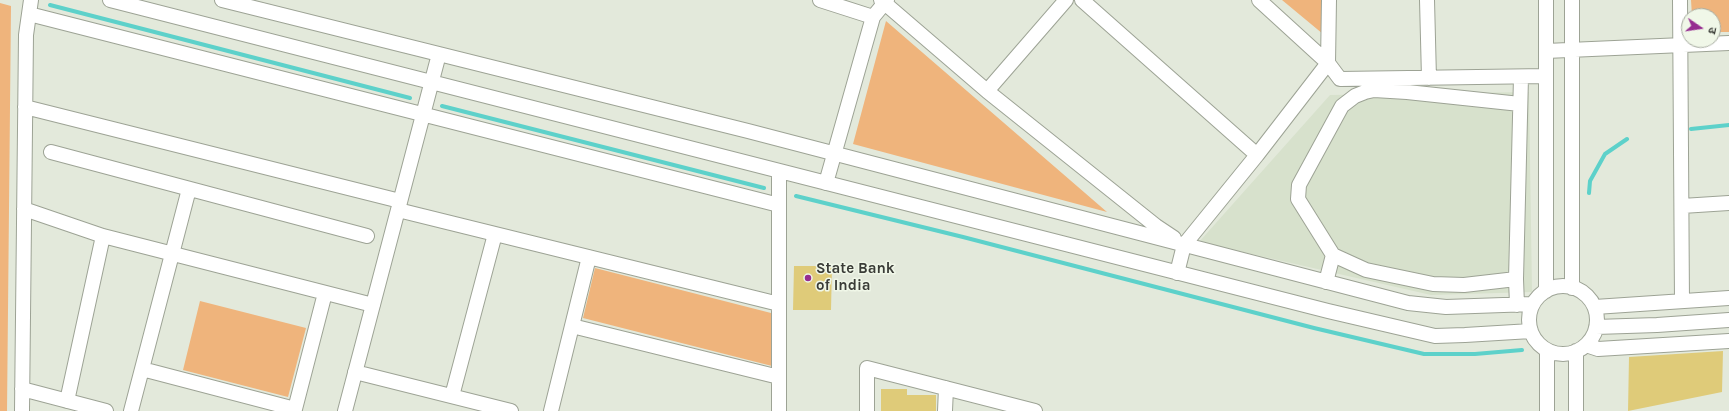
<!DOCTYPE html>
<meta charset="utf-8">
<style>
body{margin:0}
#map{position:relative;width:1729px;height:411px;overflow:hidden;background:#e3e9db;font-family:Karla,"Noto Sans Devanagari",sans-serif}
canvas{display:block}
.north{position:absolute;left:1681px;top:8px;width:40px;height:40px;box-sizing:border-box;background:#f0f7e8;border:1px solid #a7aca1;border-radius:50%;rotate:103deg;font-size:11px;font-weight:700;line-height:16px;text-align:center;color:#3a3c37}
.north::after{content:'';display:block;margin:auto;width:14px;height:18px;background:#962c90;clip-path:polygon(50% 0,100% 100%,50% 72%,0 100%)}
</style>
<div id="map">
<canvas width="1729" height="411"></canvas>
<div class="north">उ</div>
</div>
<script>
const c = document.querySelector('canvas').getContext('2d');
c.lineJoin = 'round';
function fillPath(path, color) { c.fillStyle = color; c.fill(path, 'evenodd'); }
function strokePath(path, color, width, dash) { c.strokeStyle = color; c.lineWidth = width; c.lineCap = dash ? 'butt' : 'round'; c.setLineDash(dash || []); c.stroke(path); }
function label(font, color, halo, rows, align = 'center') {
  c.font = font + ' Karla,sans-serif'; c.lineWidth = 3; c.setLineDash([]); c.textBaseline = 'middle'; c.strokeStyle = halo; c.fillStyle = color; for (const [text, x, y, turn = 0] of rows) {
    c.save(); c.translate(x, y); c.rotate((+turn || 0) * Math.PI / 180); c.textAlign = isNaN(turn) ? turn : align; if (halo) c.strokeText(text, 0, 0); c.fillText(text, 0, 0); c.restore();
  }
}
fillPath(new Path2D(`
 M1529,92L1532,292L1431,295L1199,242L1330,95Z`), '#d7e1cc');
fillPath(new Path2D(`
 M1282,0H1323V34Z
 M1691,0H1729V32H1713V16H1692Z
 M0,3L11,6L7,411H0Z
 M886,21L1107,212L853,144Z
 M595,268L771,313L772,366L583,318Z
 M200,301L306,328L288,397L183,370Z`), '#efb47c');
strokePath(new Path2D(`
 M50,5L410,98
 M442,106L764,188
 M1691,129L1729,125
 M1589,193L1590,181L1605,154L1627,139
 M796,196L963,237L1314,328L1424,354H1475L1522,350`), '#5dd1ca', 4);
fillPath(new Path2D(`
 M794,266H832L831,310H793Z
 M1723,351L1722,392L1628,411L1629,357Z
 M881,389H907V395H936V411H881Z`), '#dfcb79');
const minor = new Path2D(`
 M110,0L1328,311L1435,336L1465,335L1531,331
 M222,0L748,131L1408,303L1446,307L1532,304
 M820,0L873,17
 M881,0L987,91L1156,226L1174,238
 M1082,0L1257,155
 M1259,0L1328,63L1340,79L1546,76
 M1427,0L1429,78
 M1572,0V288
 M1680,0L1682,301
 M29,14L779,205
 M1546,51L1729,43
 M987,91L1066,0
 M25,107L400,201
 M51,152L367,236
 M826,183L873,17L887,0
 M1682,206L1729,203
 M24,209L103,236L373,305
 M398,210L779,304
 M1177,273L1184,245L1257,155L1328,63L1329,0
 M1516,279L1464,285L1433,284L1366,270L1333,255L1298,199L1299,185L1342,106L1355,96L1365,92L1374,90L1407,92L1520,104
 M1326,282L1333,255
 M1529 320a34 34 0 1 1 68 0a34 34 0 1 1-68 0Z
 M1546,291V0
 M1517,305L1516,279L1521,77
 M1595,307L1729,298
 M572,326L779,377
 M1596,327L1657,325L1729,320
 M1586,345L1598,349L1729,341
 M1547,351V411
 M142,369L295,409L325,293
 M355,372L511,411
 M22,389L106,411
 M452,396L495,234
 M67,401L103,236
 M22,411L26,35L31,0
 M131,411L189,189
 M345,411L439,54
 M551,411L589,257
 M779,411V172
 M867,411V368L1035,411
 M945,411L946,388
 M1576,411V351`);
strokePath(minor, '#9da395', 16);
strokePath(minor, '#fff', 14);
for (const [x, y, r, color] of [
 [808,278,4,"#962c90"]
]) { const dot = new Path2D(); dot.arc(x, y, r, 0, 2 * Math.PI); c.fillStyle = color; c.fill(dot); strokePath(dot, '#f0f7e8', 1.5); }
label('bold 15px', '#3a3c37', '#f0f7e8', [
 ["State Bank",816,269],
 ["of India",816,286]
], 'left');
</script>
